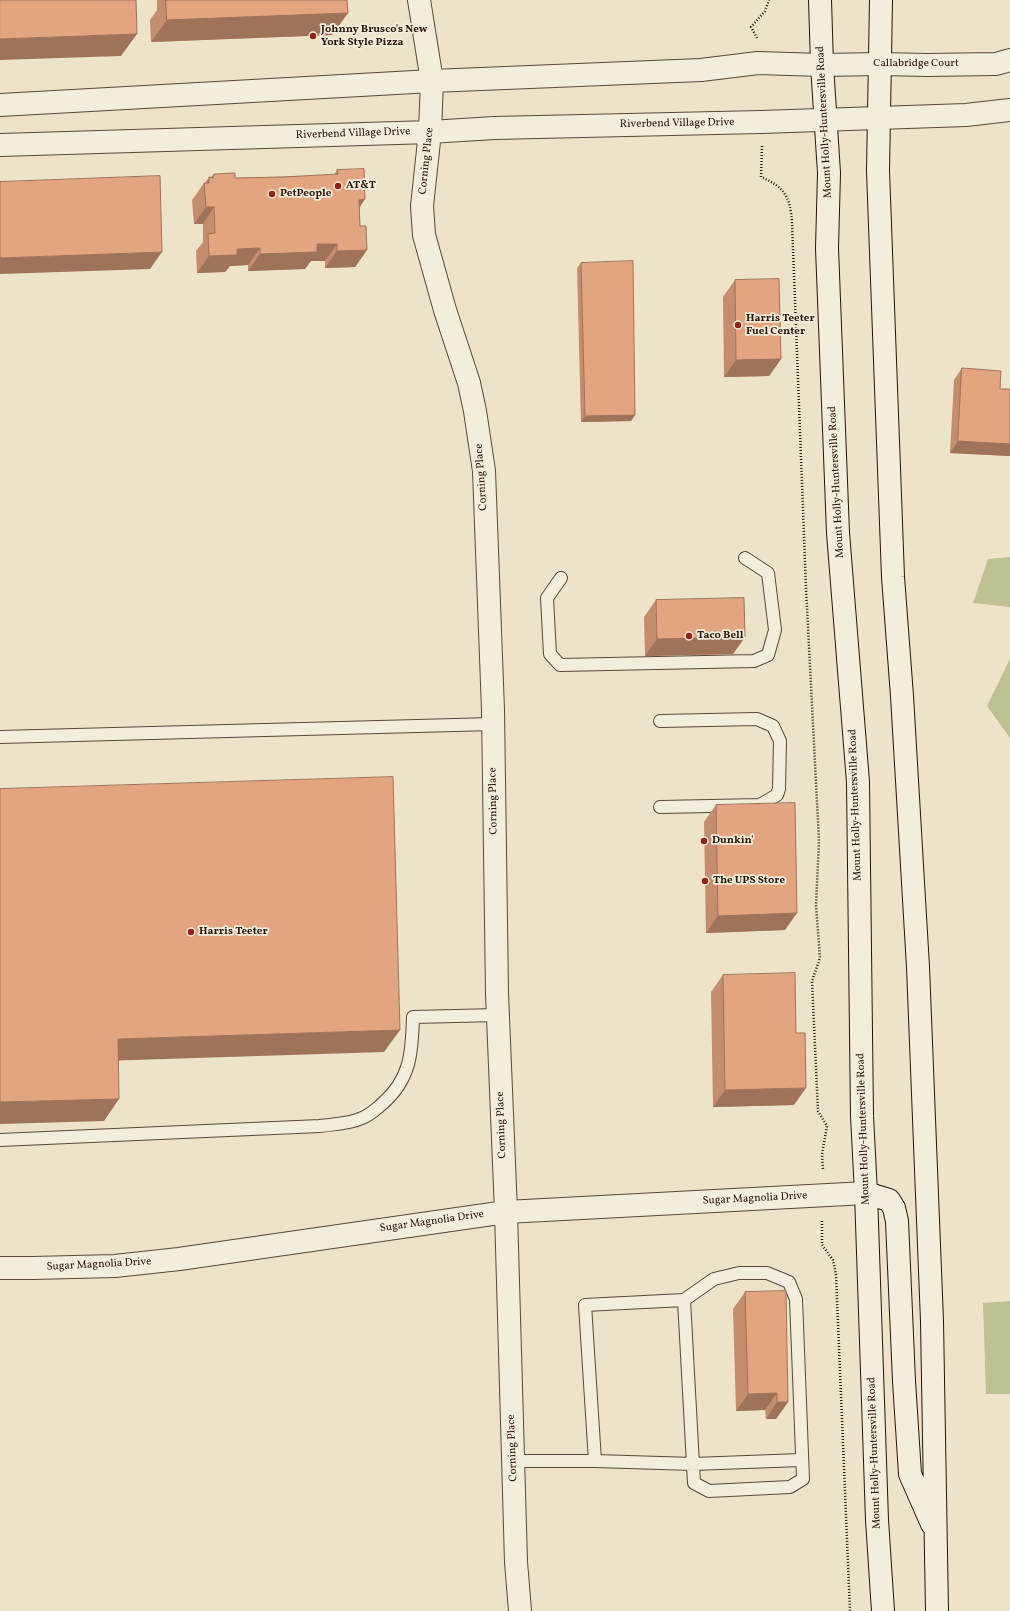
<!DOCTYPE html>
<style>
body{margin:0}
canvas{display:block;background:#ede3c8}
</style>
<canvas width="1010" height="1611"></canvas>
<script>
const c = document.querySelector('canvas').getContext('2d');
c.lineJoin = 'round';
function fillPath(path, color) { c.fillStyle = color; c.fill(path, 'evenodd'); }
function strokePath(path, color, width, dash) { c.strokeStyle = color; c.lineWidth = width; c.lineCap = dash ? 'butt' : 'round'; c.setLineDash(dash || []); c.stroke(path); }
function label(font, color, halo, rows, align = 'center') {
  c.font = font + ' Vollkorn,serif'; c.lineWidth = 3.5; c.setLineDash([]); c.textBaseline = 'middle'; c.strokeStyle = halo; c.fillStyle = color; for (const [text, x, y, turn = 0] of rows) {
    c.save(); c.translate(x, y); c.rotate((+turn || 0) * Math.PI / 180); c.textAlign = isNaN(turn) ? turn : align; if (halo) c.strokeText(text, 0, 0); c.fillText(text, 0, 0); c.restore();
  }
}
fillPath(new Path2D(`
 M1010,557V607L973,603L988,559Z
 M1010,659V738L987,706Z
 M1010,1301V1394H986L983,1303Z`), '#bec292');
const lane = new Path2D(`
 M561,578L547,598L550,654L560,665L754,661L768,655L775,630L768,573L745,558
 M0,737L493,724
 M660,807L760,805L777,795L779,789L780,741L773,726L757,719L660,721
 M0,1140L320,1126C333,1124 350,1124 362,1118C370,1115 376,1109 382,1104C411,1079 412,1052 413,1017L498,1015
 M513,1461H595L585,1305L684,1300L694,1483L709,1491L790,1487L803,1479L796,1299L789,1282L767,1273H739L714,1279L684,1300
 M595,1461L693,1464L801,1460`);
const street = new Path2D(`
 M419,0L432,81L430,132L422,206L424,235L445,310L469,383L475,411L484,471L493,710L497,993L506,1212L516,1562L520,1611
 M0,105L432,81L701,70L758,63L822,65L880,64L927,65L996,64L1010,60
 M0,145L430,132L494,128L761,122L966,115L1010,110
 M0,1268H33L115,1266L179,1259L506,1212L866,1193`);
const secondary = new Path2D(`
 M820,0L822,65L829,173L827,248L838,533L858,782L862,1116L866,1193L877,1520L883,1611
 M881,0L878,171L893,577L902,696L918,967L932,1321L937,1611
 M866,1193L889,1200L894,1208L897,1221L904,1381L910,1474L932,1524`);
strokePath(lane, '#594838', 14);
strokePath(street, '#594838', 24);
strokePath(secondary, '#281408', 24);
strokePath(new Path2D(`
 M757,38L751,27L765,11L769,0
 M762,146L761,177C785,187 790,197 792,222L806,588L819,841L816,905L820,958L812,981L818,1111L827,1126L822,1154L823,1170
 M822,1221V1245L833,1260L836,1275L850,1611`), '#281408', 2.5, [1, 2]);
strokePath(lane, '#f3eddb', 12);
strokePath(street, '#f3eddb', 22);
strokePath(secondary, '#f3eddb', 22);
fillPath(new Path2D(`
 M157,0H347L348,13L332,35L151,42L150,20L157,10Z
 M337,170L365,199L360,207V226L367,250L355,267L325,268V261H311L305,269L248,271V265L230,266L225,272L197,273L196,251L203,242V224H194L192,200L204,183H205L209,177H211L214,174L235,178L334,175Z
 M581,263L635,415L631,421L581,422L577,268Z
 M735,280L781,359L769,376L724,377L723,297Z
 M962,368L1000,389H1010V456L950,453L954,380Z
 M656,600L745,637L733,654L645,656L644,617Z
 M716,805L785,930L706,933L704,822Z
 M723,975L794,1105L713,1107L711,992Z
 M745,1292L788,1402L776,1419H766L765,1410L736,1411L733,1309Z`), '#c38d6e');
fillPath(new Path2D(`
 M348,13L332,35L151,42L167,20Z
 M137,34L121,56L0,60V39Z
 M365,199L353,216L359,200Z
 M206,207H214L203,224H194Z
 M317,244H337L325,261H311L305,269L248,271L260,254Z
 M260,248L248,265L230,266L225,272L197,273L209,256L237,249Z
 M367,250L355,267L325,268L337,251Z
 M162,252L150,269L0,274V258Z
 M781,359L769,376L724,377L736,360Z
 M635,415L631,421L581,422L585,416Z
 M958,441L1010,444V456L950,453Z
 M745,637L733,654L645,656L657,639Z
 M797,913L785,930L706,933L718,916Z
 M400,1030L384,1052L102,1061L118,1039Z
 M806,1088L794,1105L713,1107L725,1090Z
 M119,1099L104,1121L0,1124V1102Z
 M777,1393L765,1410L736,1411L748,1394Z
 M777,1402H788L776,1419H766Z`), '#9f735a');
const building = new Path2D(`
 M0,0H136L137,34L0,39Z
 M166,0H347L348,13L167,20Z
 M364,169L365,199L359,200L360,226H366L367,250L337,251V244H317V252L260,254V248L237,249V255L209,256L208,234L215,233L214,207H206L204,183H209V177L213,178L214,174L235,173V178L284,177L338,174L337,170Z
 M160,176L162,252L0,258V182Z
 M633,261L635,415L585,416L581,263Z
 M779,279L781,359L736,360L735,280Z
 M962,368L1001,371L1000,389H1010V444L958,441Z
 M744,598L745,637L657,639L656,600Z
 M393,777L400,1030L118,1039L119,1099L0,1102V789Z
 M795,803L797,913L718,916L716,805Z
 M795,973L796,1033H805L806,1088L725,1090L723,975Z
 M786,1291L788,1402H777V1393L748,1394L745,1292Z`);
fillPath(building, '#e3a480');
strokePath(building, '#9f735a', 1);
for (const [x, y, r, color] of [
 [313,36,4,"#8f2418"],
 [338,186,4,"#8f2418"],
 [272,194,4,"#8f2418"],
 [738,325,4,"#8f2418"],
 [689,636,4,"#8f2418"],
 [704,841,4,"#8f2418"],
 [705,881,4,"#8f2418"],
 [191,932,4,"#8f2418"]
]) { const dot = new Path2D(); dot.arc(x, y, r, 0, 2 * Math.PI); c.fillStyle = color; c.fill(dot); strokePath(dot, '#f3eddb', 1.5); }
label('bold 11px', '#281408', '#f3eddb', [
 ["Johnny Brusco's New",321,30],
 ["York Style Pizza",321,43],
 ["AT&T",346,186],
 ["PetPeople",280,194],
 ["Harris Teeter",746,319],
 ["Fuel Center",746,332],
 ["Taco Bell",697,636],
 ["Dunkin'",712,841],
 ["The UPS Store",713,881],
 ["Harris Teeter",199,932]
], 'left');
label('11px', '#281408', '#f3eddb', [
 ["Callabridge Court",916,64],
 ["Mount Holly-Huntersville Road",825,122,-93],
 ["Riverbend Village Drive",677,124,-1],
 ["Riverbend Village Drive",353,134,-2],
 ["Corning Place",427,161,-84],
 ["Corning Place",482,477,-94],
 ["Mount Holly-Huntersville Road",837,482,-93],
 ["Corning Place",494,801,-91],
 ["Mount Holly-Huntersville Road",856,805,-92],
 ["Corning Place",502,1125,-92],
 ["Mount Holly-Huntersville Road",864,1129,-92],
 ["Sugar Magnolia Drive",755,1199,-3],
 ["Sugar Magnolia Drive",432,1222,-8],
 ["Sugar Magnolia Drive",99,1265,-3],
 ["Corning Place",513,1448,-92],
 ["Mount Holly-Huntersville Road",875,1453,-92]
]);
</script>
